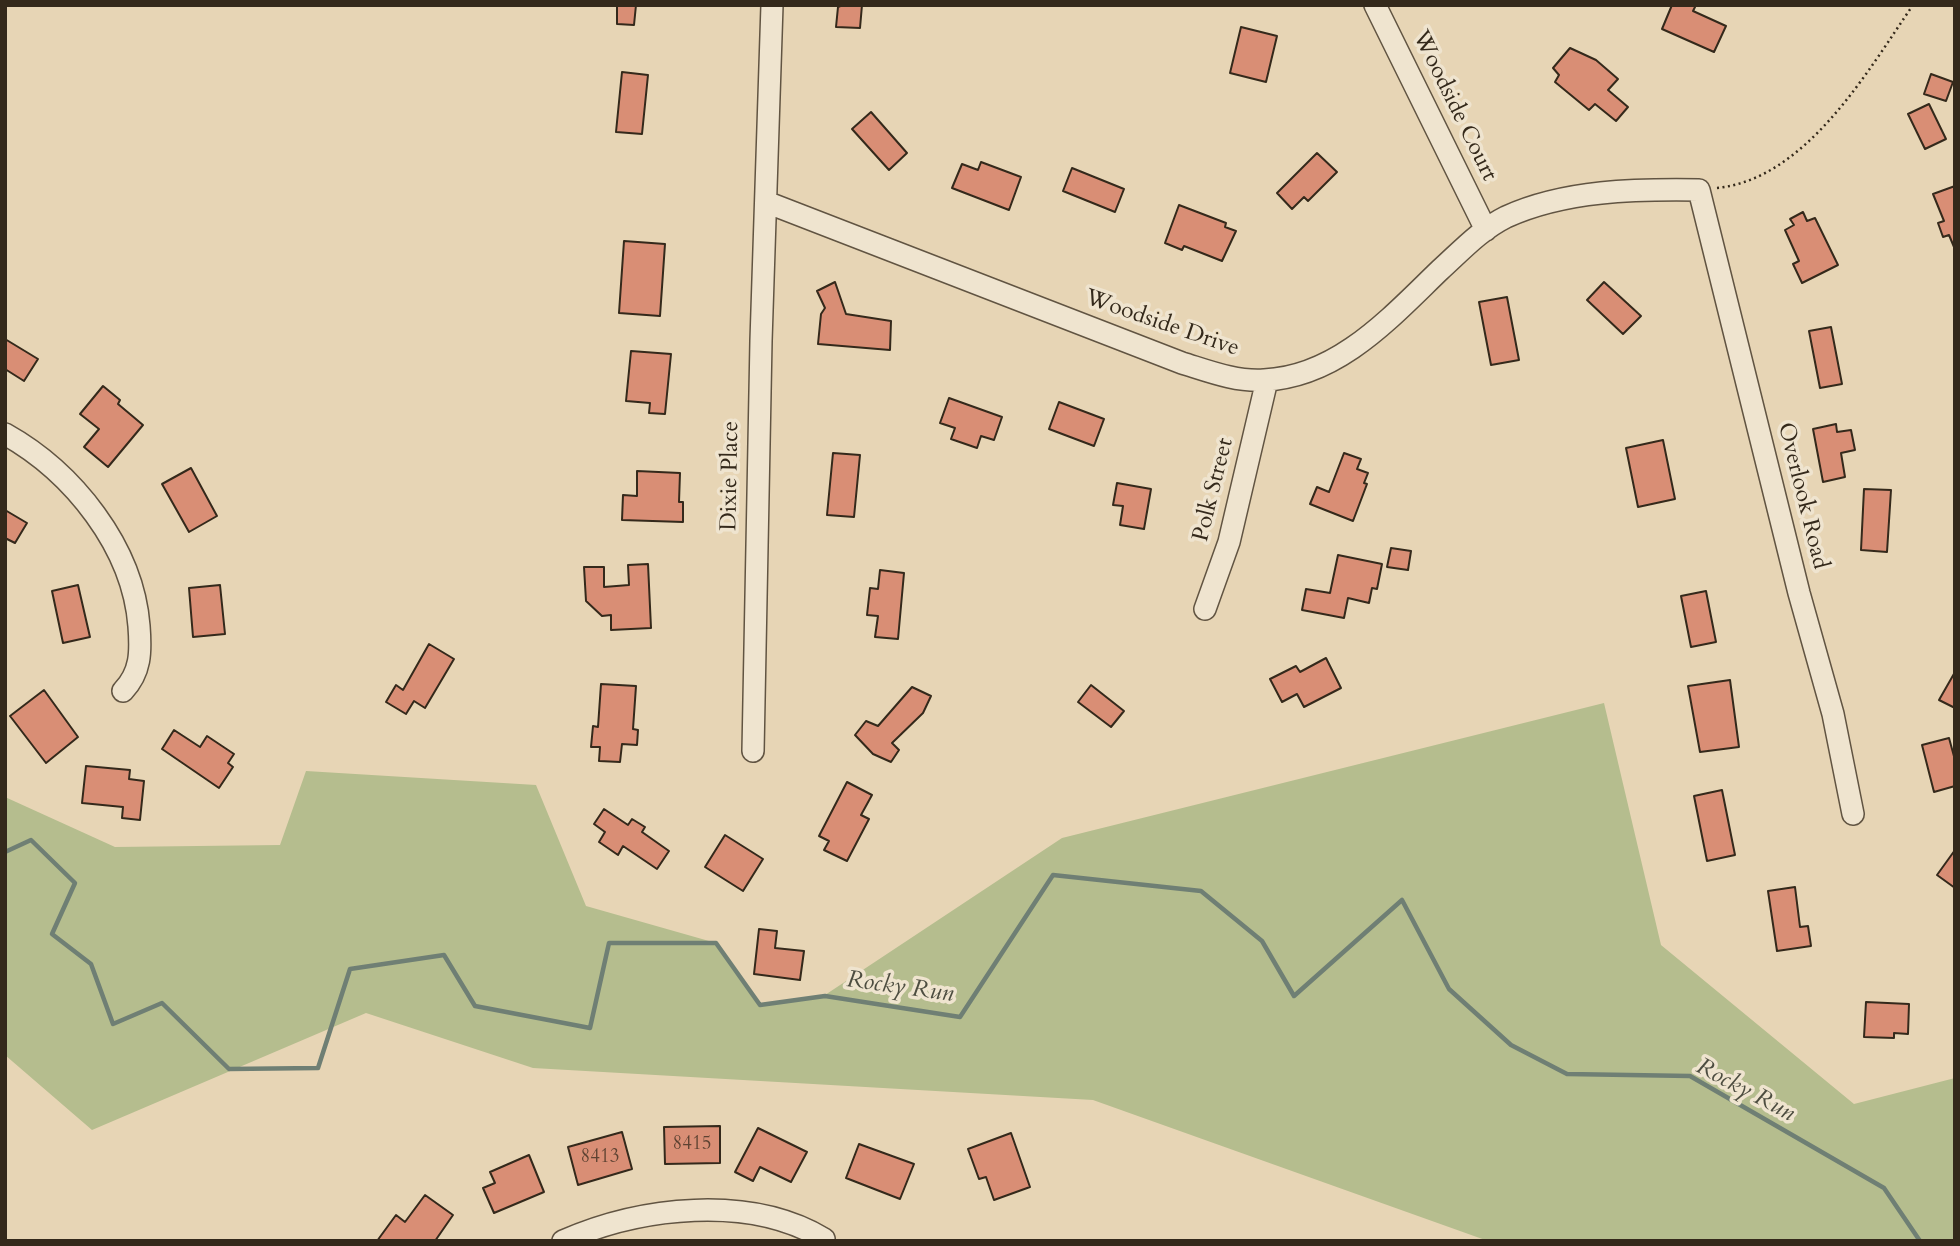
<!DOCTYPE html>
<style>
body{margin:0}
#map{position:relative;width:1960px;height:1246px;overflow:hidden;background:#e7d5b5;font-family:Cardo,serif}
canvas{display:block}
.frame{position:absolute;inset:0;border:7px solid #34291b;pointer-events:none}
</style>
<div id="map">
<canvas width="1960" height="1246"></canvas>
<div class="frame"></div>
</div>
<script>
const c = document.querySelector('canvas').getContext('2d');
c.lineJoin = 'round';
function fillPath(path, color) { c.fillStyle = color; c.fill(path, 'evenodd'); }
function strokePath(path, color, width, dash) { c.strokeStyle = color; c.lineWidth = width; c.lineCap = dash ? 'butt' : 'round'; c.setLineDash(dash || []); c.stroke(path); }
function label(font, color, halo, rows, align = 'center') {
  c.font = font + ' Cardo,serif'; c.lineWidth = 7; c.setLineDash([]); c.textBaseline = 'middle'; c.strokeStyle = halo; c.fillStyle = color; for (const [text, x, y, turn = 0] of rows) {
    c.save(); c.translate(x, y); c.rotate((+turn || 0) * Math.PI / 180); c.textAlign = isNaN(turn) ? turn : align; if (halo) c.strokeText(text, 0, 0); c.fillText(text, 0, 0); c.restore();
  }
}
fillPath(new Path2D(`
 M1604,703L1661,945L1854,1104L1955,1078V1241H1488L1093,1100L533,1068L366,1013L92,1130L5,1055V797L115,847L280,845L306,771L536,785L586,906L716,943L761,1005L825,995L1062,838Z`), '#b5bd8e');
strokePath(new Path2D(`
 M5,852L31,840L75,883L52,934L91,964L113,1024L162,1003L229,1069L318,1068L350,969L444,955L475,1006L590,1028L609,943H716L760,1005L825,996L960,1017L1053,875L1201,891L1262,941L1294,996L1402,900L1449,989L1511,1045L1567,1074L1690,1076L1884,1188L1920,1241`), '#6f7f74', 4.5);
const building = new Path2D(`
 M617,5H636L634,25L617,24Z
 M843,5H862L860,28L836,27L838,7Z
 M1672,5H1696L1693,11L1726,26L1714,52L1662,29Z
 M1241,27L1277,36L1266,82L1230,73Z
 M1570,48L1596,60L1618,79L1608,90L1628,107L1616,121L1595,104L1589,110L1555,82L1559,75L1553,68Z
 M622,72L648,75L642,134L616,132Z
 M1931,74L1953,82L1946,101L1924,94Z
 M1929,104L1946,139L1925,149L1908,114Z
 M871,112L907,153L889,170L852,129Z
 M1317,153L1337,172L1308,201L1304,197L1292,209L1277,193Z
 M981,162L1021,177L1009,210L952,188L962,164L978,170Z
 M1072,168L1124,189L1115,212L1063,191Z
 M1955,186V247H1954L1949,235L1943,237L1938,223L1944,221L1933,194Z
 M1179,205L1226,223L1225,227L1236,231L1222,261L1184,246L1182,250L1165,243Z
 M1803,212L1807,221L1815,218L1838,265L1802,283L1793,264L1799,261L1785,230L1794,225L1790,219Z
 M624,241L665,244L660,316L619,313Z
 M835,282L846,314L891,321L890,350L818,344L821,314L825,308L817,291Z
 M1604,282L1641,316L1623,334L1587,300Z
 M1507,297L1519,360L1491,365L1479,302Z
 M1831,327L1842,384L1820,388L1809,331Z
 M5,339L38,359L24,381L5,369Z
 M631,351L671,354L665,414L649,413L650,403L626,401Z
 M103,386L120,400L118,404L143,425L108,467L84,447L99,429L80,414Z
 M949,398L1002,417L994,440L981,436L977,448L951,439L955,428L940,423Z
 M1059,402L1104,419L1094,446L1049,429Z
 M1836,424L1837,432L1851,430L1855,450L1841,453L1845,477L1823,482L1813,429Z
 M1663,440L1675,499L1638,507L1626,448Z
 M833,453L860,455L854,517L827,515Z
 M1344,453L1361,459L1357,469L1368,473L1364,483L1367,484L1353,521L1310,504L1317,487L1329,492Z
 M191,468L217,516L189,532L162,484Z
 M637,471L680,473L679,502H683V522L622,520L623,495L637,496Z
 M1117,483L1151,489L1144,529L1120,525L1123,506L1113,505Z
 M1864,489L1891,490L1887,552L1861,550Z
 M5,510L27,523L15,543L5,538Z
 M1391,548L1411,551L1408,570L1387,567Z
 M1338,555L1382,564L1377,589L1372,588L1369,603L1348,598L1344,618L1302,610L1306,589L1330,593Z
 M648,564L651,628L611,630V615L602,616L586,601L584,567H604V587L629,585L628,565Z
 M880,570L904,573L898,639L875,637L878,616L867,615L870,588L878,589Z
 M78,585L90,637L63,643L52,591Z
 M220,585L225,634L193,637L189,588Z
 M1706,591L1716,642L1691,647L1681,596Z
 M429,644L454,659L425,708L414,701L406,714L386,702L396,685L403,690Z
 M1326,658L1341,688L1304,707L1297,694L1282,702L1270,679L1296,666L1300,672Z
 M1955,672V708L1939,700Z
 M1730,680L1739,747L1700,752L1688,686Z
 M601,684L636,686L633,729L638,730L637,745L622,744L620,762L599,761L600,747H591L593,726L598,727Z
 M1091,685L1124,711L1111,727L1078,702Z
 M912,687L931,696L923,713L892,743L899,750L891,762L873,754L855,735L866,721L878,726Z
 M44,690L78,737L46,763L10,716Z
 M174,730L200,747L207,736L234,754L228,763L233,767L219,788L162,749Z
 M1949,738L1955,760V786L1934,792L1922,745Z
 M86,766L130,770L129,779L144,781L140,820L122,818L123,807L82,803Z
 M847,782L872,795L861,815L869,819L847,861L824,850L829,841L819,836Z
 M1722,790L1735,855L1707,861L1694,796Z
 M604,809L628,825L632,819L645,827L642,832L669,851L657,869L623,846L618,855L599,842L605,832L594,824Z
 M725,835L763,859L743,891L705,867Z
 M1955,850V888L1937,875Z
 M1795,887L1800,927L1808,926L1811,946L1777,951L1768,891Z
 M759,929L777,931L775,948L804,951L800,980L754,974Z
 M1866,1002L1909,1004L1908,1034L1894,1033V1038L1864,1037Z
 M720,1126V1163L665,1164L664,1127Z
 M758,1128L807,1152L791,1182L760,1167L753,1181L735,1172Z
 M622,1132L632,1169L578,1185L568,1147Z
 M1011,1133L1030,1187L994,1200L986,1177L979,1179L968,1149Z
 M859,1144L914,1164L900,1199L846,1178Z
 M529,1155L544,1192L494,1213L483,1188L495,1183L490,1172Z
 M425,1195L453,1215L435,1241H377L396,1215L405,1222Z`);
fillPath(building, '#d98e75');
strokePath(building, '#34291b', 2);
const minor = new Path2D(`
 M1375,5L1486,230
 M766,202L1182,363C1208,371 1236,382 1264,380C1338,377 1391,317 1440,270C1461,251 1480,230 1506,217C1565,190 1636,189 1699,190L1799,593L1833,714L1853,814
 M5,434C73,472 133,547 139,626C141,652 141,672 123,691
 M1205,609L1229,542L1267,380
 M753,751L761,341L772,5
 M563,1241C640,1207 749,1194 824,1239`);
strokePath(minor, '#615442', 24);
strokePath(new Path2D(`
 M1717,188C1806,179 1867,72 1913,5`), '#34291b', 2.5, [2, 3.5]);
strokePath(minor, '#efe4cf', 21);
label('19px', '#5d4232', null, [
 ["8415",692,1145],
 ["8413",600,1158]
]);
label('23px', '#34291b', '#efe4cf', [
 ["Woodside Court",1454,106,64],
 ["Woodside Drive",1162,324,19],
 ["Dixie Place",731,476,-89],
 ["Polk Street",1214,490,-76],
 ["Overlook Road",1802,496,76]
]);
label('italic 24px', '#4d4d40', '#efe4cf', [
 ["Rocky Run",900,988,8],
 ["Rocky Run",1745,1091,28]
]);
</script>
